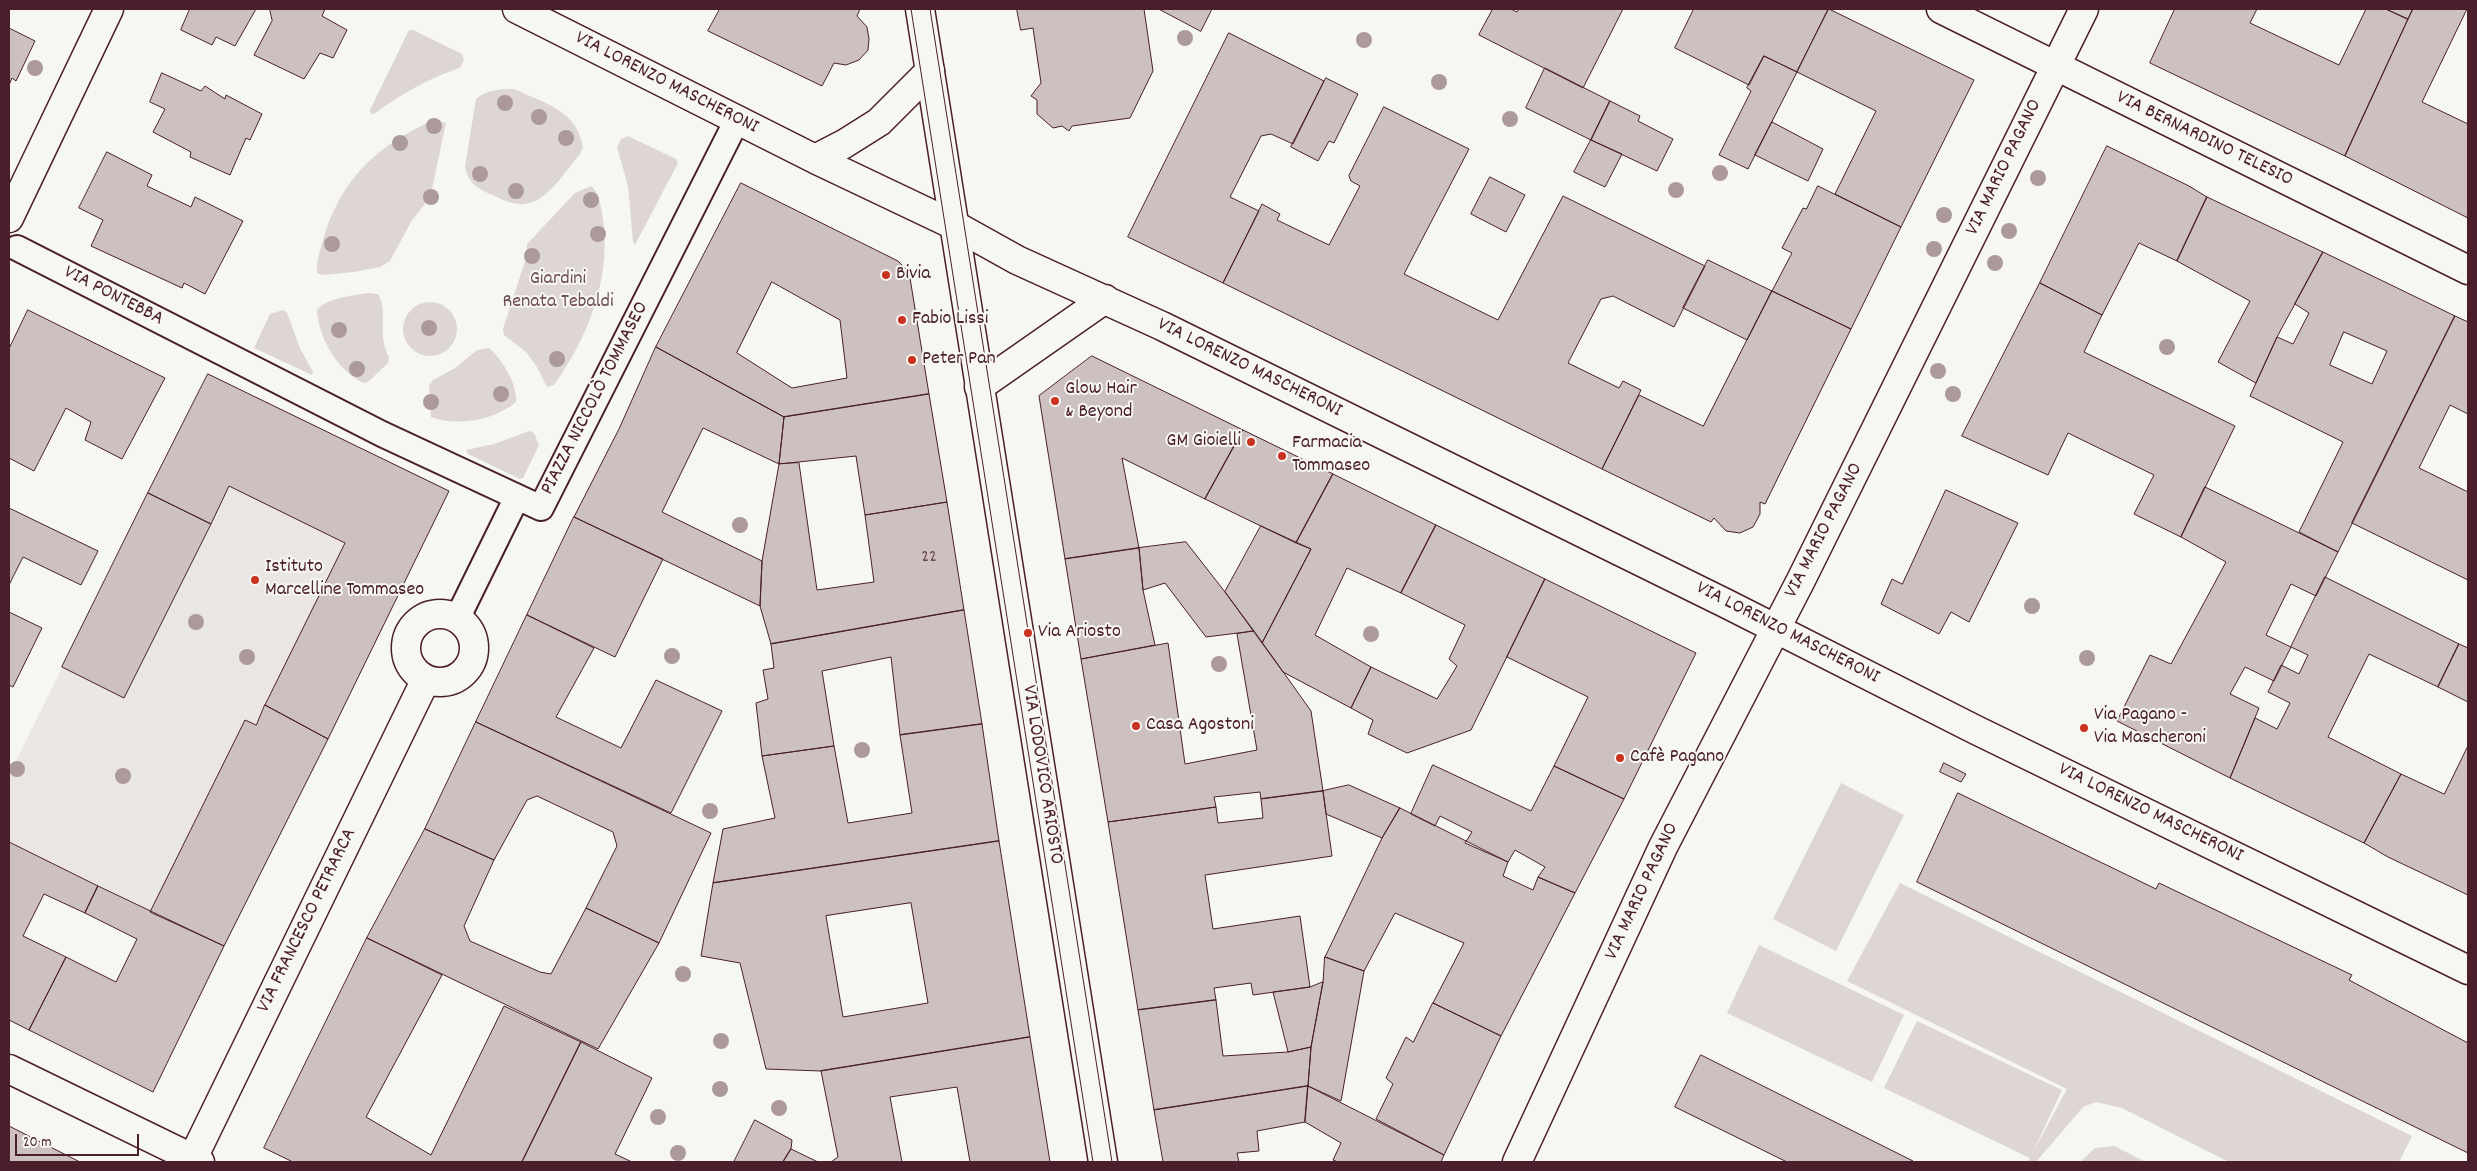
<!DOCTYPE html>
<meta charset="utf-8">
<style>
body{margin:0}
#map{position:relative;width:2477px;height:1171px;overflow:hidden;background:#f6f6f2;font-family:Dekko,sans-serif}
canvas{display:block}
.frame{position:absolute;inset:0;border:10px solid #4a1f2b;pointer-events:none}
.scale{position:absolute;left:15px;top:1134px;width:124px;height:22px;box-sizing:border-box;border:2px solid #4a1f2b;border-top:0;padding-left:6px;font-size:15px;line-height:18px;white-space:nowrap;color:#4a1f2b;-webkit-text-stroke:4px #f6f6f2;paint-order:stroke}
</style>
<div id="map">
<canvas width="2477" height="1171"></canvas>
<div class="frame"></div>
<div class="scale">20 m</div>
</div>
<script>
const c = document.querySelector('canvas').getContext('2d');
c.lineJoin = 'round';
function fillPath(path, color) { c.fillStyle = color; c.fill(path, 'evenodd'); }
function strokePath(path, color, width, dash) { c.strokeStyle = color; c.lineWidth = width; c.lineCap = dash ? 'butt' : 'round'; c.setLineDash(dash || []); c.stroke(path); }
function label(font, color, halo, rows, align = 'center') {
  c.font = font + ' Dekko,sans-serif'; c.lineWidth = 4; c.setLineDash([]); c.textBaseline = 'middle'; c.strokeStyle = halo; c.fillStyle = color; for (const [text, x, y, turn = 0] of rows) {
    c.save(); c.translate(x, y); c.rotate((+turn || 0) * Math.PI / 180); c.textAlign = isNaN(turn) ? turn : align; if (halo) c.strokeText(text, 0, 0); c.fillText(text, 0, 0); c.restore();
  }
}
fillPath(new Path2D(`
 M208,374L449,491L224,946L9,842V775Z`), '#e9e6e3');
fillPath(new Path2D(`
 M409,30H413L462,54L464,60L460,68C429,78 401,94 374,114H371L370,110Z
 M514,89C544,103 577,110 583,147L580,154C565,171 545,207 519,204C508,203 499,198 490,194C476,188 468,182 465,167L476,99C486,90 500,89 514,89Z
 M433,120L446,123L430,198L412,220L390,261L380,267L354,272L322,275L317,273C316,261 321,248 324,236C343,176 378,146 433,120Z
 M628,136L676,159L678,163L635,245L633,242L628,186L617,147L621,139Z
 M591,186C599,192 600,204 602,213C613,275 589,336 554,385L547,387L537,367L526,352L504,335L503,329L526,258L527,244L575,193Z
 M368,293L378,294C389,313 376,332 389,357L388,363L368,382L364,383C338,372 318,337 317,310C328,297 352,296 368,293Z
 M403 329a27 27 0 1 1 54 0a27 27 0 1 1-54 0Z
 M283,310L287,313L300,348L313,372L312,375L254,348L270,314Z
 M489,348C502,359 518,385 516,402C495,420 457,427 431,417L429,386L433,380L455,368L477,350Z
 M529,431L534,433L539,445L523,478L520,479L468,454L466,450L494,444Z
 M1841,783L1904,815L1836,951L1773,919Z
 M1900,883L2412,1136L2399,1162H2229L2122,1108L2096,1102L2083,1107L2036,1162H2028L2030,1158L1884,1088L1917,1021L2062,1090L2032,1154L2067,1089L1847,981Z
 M1759,945L1904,1015L1872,1082L1727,1013Z
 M2114,1146L2146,1162H2080L2095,1148Z`), '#ddd6d5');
const building = new Path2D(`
 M190,9H256L235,46L216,37L212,45L181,30Z
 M270,9H325L322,16L347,30L333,58L320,53L304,79L254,55L272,21Z
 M720,9H860L857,16L867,27L869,39L868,50L859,60L846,65L834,63L822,86L708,31Z
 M1017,9H1144L1153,71L1130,118L1072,126L1069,131L1062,126L1053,128L1037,114V100L1031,96L1041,83L1033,28L1021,30Z
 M1159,9H1212L1201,31Z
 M1493,9H1511L1517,12L1519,9H1623L1583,88L1479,35Z
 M1694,9H1828L1797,72L1764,56L1749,85L1675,48Z
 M1829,9L1974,80L1901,227L1835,194L1876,111L1797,72Z
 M2175,9H2257L2250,23L2339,65L2366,9H2386L2408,19L2345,156L2150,63Z
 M2386,9H2413L2408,19Z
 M2413,9H2467L2422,102L2468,124V218L2345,156Z
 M9,28L35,41L16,81L12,78L9,85Z
 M1229,33L1324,81L1293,144L1271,134L1261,136L1230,197L1259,211L1223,283L1128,237Z
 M1764,56L1797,72L1748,169L1719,155L1751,91L1747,88Z
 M1545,68L1610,101L1591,140L1526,108Z
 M162,73L201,91L205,86L225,99L226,95L262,114L250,140L246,138L230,175L190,157L191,152L153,132L165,109L150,102Z
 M1326,78L1358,94L1334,143L1329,141L1318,161L1291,147Z
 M1610,101L1640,116L1638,121L1673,139L1657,171L1591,140Z
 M1384,107L1469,149L1404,274L1498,320L1563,196L1705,266L1674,327L1613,296L1601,299L1568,363L1619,388L1623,381L1641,390L1602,469L1223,283L1262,204L1280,214L1277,220L1329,245L1360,186L1351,181L1349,176Z
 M1772,122L1823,149L1808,181L1755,155Z
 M1591,140L1622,154L1605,187L1574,172Z
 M2107,146L2189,186L2207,197L2177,261L2139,243L2102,315L2040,283Z
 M107,152L152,175L147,186L191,207L195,197L243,221L205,294L184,283L182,288L91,246L103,220L79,208Z
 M1490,177L1525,195L1506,232L1471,214Z
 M741,183L898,261L909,272L929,394L784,417L656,347ZM772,282L840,320L847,378L792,388L737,353Z
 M1818,186L1901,227L1851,329L1772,291L1792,253L1782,248L1803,208L1806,209Z
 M2207,197L2323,252L2277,337L2256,383L2218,362L2250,301L2177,261Z
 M2323,252L2455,316L2338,552L2299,532L2343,442L2250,396L2277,337L2293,344L2309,313L2295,304ZM2344,332L2387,351L2372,384L2330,365Z
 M1708,260L1772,291L1747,340L1683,308Z
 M2040,283L2102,315L2084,352L2235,426L2181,537L2134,514L2154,475L2068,433L2048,475L1962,436Z
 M1772,291L1851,329L1765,504L1760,502V514L1753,527L1740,533L1726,531L1714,518L1711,522L1602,469L1639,395L1703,426Z
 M28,310L165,378L122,459L85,440L91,422L66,408L34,471L9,458V349Z
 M2455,316L2468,322V414L2450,405L2419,468L2468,492V580L2352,523Z
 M656,347L784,417L779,464L703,428L662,512L762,561L760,606L574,517L619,429Z
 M1092,356L1243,430L1205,499L1122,458L1139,548L1065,559L1039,396Z
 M208,374L449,491L328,739L265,705L345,543L229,486L211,524L148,493Z
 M929,394L947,502L865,515L856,456L779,464L784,417Z
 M1243,430L1333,474L1296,543L1205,499Z
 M799,463L817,590L874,582L865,515L947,502L964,610L771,644L760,606L762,561L779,464Z
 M1333,474L1436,525L1401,593L1347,568L1315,635L1371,667L1351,708L1283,672L1262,643L1311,549L1296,543Z
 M2205,487L2338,552L2316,596L2291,584L2266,635L2291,647L2274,681L2245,667L2230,694L2259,708L2230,778L2117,721L2150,655L2171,664L2226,562L2181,537Z
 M1946,490L2018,523L1969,622L1951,612L1939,634L1881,604L1892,579L1902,584Z
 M148,493L211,524L124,698L62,667Z
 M9,508L98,551L81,585L23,557L9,585Z
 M574,517L663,559L615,657L527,615Z
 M1436,525L1545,579L1471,730L1407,753L1368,734L1373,720L1351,708L1371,667L1437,699L1457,666L1449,659L1465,625L1401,593Z
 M1261,526L1311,549L1262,643L1225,592Z
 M1186,542L1225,592L1254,631L1206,637L1165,583L1143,590L1139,548Z
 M1139,548L1143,590L1155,645L1081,659L1065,559Z
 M2325,577L2459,644L2438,687L2369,654L2328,737L2401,774L2364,843L2230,778L2255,718L2277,729L2290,703L2268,692L2281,665L2299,674L2308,655L2291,647Z
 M1545,579L1696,653L1624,799L1554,766L1588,697L1507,657Z
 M964,610L982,724L900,735L891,657L822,671L834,746L762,756L756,703L768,699L763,670L774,668L771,644Z
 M9,612L42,628L13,687L9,685Z
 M527,615L594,648L556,717L621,748L656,680L722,711L671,813L476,722Z
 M1254,631L1311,711L1323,791L1261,799L1260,792L1214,797L1216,807L1108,822L1081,659L1168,643L1185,764L1257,750L1237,634Z
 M2459,644L2468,648V702L2438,687Z
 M265,705L328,739L224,946L150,912L245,720L256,725Z
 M476,722L711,833L659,943L586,908L617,846L613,832L537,796L527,800L494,860L425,829Z
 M982,724L999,841L713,883L723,829L775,818L762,756L834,746L848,823L912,813L900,735Z
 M2468,746V895L2388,857L2364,843L2401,774L2444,794Z
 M1944,763L1966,774L1961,782L1940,772Z
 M1433,765L1531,811L1554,766L1624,799L1575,893L1538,877L1545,867L1515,850L1508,862L1465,843L1472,832L1440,816L1435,826L1411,814Z
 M1349,785L1400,808L1382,838L1326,814L1323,791Z
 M1323,791L1332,856L1205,875L1213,929L1300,916L1310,987L1253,995L1251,983L1214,988L1216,1000L1138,1010L1108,822L1216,807L1218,823L1263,818L1261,799Z
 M1958,793L2156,889L2159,883L2352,975L2349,980L2468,1043V1153L1917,882Z
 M1400,808L1508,862L1503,876L1533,890L1538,877L1575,893L1501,1036L1433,1003L1464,943L1395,913L1364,971L1325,957L1382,838Z
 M425,829L494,860L464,926L470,941L540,972L551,974L586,908L659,943L598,1049L367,938Z
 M999,841L1030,1037L821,1071L766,1069L740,963L701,956L713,883ZM911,903L928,1003L843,1017L826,916Z
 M9,842L98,886L85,913L44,894L23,936L66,957L29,1030L9,1020Z
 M98,886L224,946L153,1092L29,1030L66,957L116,982L137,939L85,913Z
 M367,938L442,975L366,1117L431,1155L504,1006L581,1042L522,1162H293L264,1148Z
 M1325,957L1364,971L1341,1101L1308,1086L1311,1047L1323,982Z
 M1323,982L1311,1047L1288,1052L1273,992L1310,987Z
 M1216,1000L1223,1056L1288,1052L1311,1047L1308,1086L1154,1110L1138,1010Z
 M1433,1003L1501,1036L1444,1155L1376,1119L1393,1084L1386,1078L1406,1037L1413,1042Z
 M1030,1037L1050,1162H970L957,1087L890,1097L902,1162H831L838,1157L821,1071Z
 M581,1042L652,1078L615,1154L632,1162H522Z
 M1701,1055L1913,1161L1912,1162H1787L1675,1107Z
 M1308,1086L1444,1155L1441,1162H1338L1333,1160L1341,1143L1305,1122Z
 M1308,1086L1305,1122L1257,1131L1259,1151L1237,1153L1239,1162H1163L1154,1110Z
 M755,1120L792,1140L791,1149L783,1162H734Z
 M9,1126L80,1162H9Z
 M791,1149L818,1162H783Z`);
fillPath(building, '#ccc1c0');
strokePath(building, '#4a1f2b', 1);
const pedestrian = new Path2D(`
 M17,248L382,434L541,508L737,120
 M458,617L517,497`);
const minor = new Path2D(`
 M517,9L815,159L956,226L1017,260L1162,326L1725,603L1974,729L2468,970
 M1941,9L2468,270
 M815,159L844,144L879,122L930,71
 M9,218L109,9
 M979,387L1105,299
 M406 648a34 34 0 1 1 68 0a34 34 0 1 1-68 0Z
 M9,1069L200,1162
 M191,1162L426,679
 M1517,1162L1663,847L1801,580L2084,9`);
const secondary = new Path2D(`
 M920,9L1103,1162`);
strokePath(pedestrian, '#4a1f2b', 28);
strokePath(minor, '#4a1f2b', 31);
strokePath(secondary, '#4a1f2b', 31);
strokePath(pedestrian, '#f6f6f2', 24);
strokePath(minor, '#f6f6f2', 28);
strokePath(secondary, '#f6f6f2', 28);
strokePath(new Path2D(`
 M911,9L1093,1162
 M930,9L1112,1162`), '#4a1f2b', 1);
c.fillStyle = '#ac999c';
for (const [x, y] of [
 [1185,38],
 [1364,40],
 [35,68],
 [1439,82],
 [505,103],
 [539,117],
 [1510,119],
 [434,126],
 [566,138],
 [400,143],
 [1720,173],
 [480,174],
 [2038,178],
 [1676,190],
 [516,191],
 [431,197],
 [591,200],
 [1944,215],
 [2009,231],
 [598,234],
 [332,244],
 [1934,249],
 [532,256],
 [1995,263],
 [429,328],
 [339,330],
 [2167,347],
 [557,359],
 [357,369],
 [1938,371],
 [501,394],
 [1953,394],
 [431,402],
 [740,525],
 [2032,606],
 [196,622],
 [1371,634],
 [672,656],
 [247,657],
 [2087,658],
 [1219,664],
 [862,750],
 [17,769],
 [123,776],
 [710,811],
 [683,974],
 [721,1041],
 [720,1089],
 [779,1108],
 [658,1117],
 [678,1153]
]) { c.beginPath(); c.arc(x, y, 8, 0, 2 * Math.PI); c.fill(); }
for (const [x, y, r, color] of [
 [886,275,5,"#c8321e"],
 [902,320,5,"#c8321e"],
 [912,360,5,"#c8321e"],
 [1055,401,5,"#c8321e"],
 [1251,442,5,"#c8321e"],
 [1282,456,5,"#c8321e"],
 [255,580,5,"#c8321e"],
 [1028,633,5,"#c8321e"],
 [1136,726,5,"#c8321e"],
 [2084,728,5,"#c8321e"],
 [1620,758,5,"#c8321e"]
]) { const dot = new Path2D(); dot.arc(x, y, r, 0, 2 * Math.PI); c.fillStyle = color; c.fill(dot); strokePath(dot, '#f6f6f2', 2); }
label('18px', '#6a4850', null, [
 ["22",929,559]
]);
label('20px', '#4a1f2b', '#f6f6f2', [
 ["VIA LORENZO MASCHERONI",666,84,27],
 ["VIA BERNARDINO TELESIO",2204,140,26],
 ["VIA MARIO PAGANO",2005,168,-64],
 ["VIA PONTEBBA",113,297,27],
 ["VIA LORENZO MASCHERONI",1249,369,26],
 ["PIAZZA NICCOLÒ TOMMASEO",596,399,-63],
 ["VIA MARIO PAGANO",1825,531,-63],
 ["VIA LORENZO MASCHERONI",1787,634,27],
 ["VIA LODOVICO ARIOSTO",1041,775,81],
 ["VIA LORENZO MASCHERONI",2150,814,26],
 ["VIA MARIO PAGANO",1643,892,-65],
 ["VIA FRANCESCO PETRARCA",308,921,-64]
]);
label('20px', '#4a1f2b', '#f6f6f2', [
 ["Bivia",896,275],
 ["Fabio Lissi",912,320],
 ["Peter Pan",922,360],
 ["Glow Hair",1065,390],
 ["& Beyond",1065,413],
 ["GM Gioielli",1241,442,"right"],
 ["Farmacia",1292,444],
 ["Tommaseo",1292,467],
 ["Istituto",265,568],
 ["Marcelline Tommaseo",265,591],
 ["Via Ariosto",1038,633],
 ["Via Pagano -",2094,716],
 ["Via Mascheroni",2094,739],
 ["Casa Agostoni",1146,726],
 ["Cafè Pagano",1630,758]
], 'left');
label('20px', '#6f4d56', '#f6f6f2', [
 ["Giardini",558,280],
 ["Renata Tebaldi",558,303]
]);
</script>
